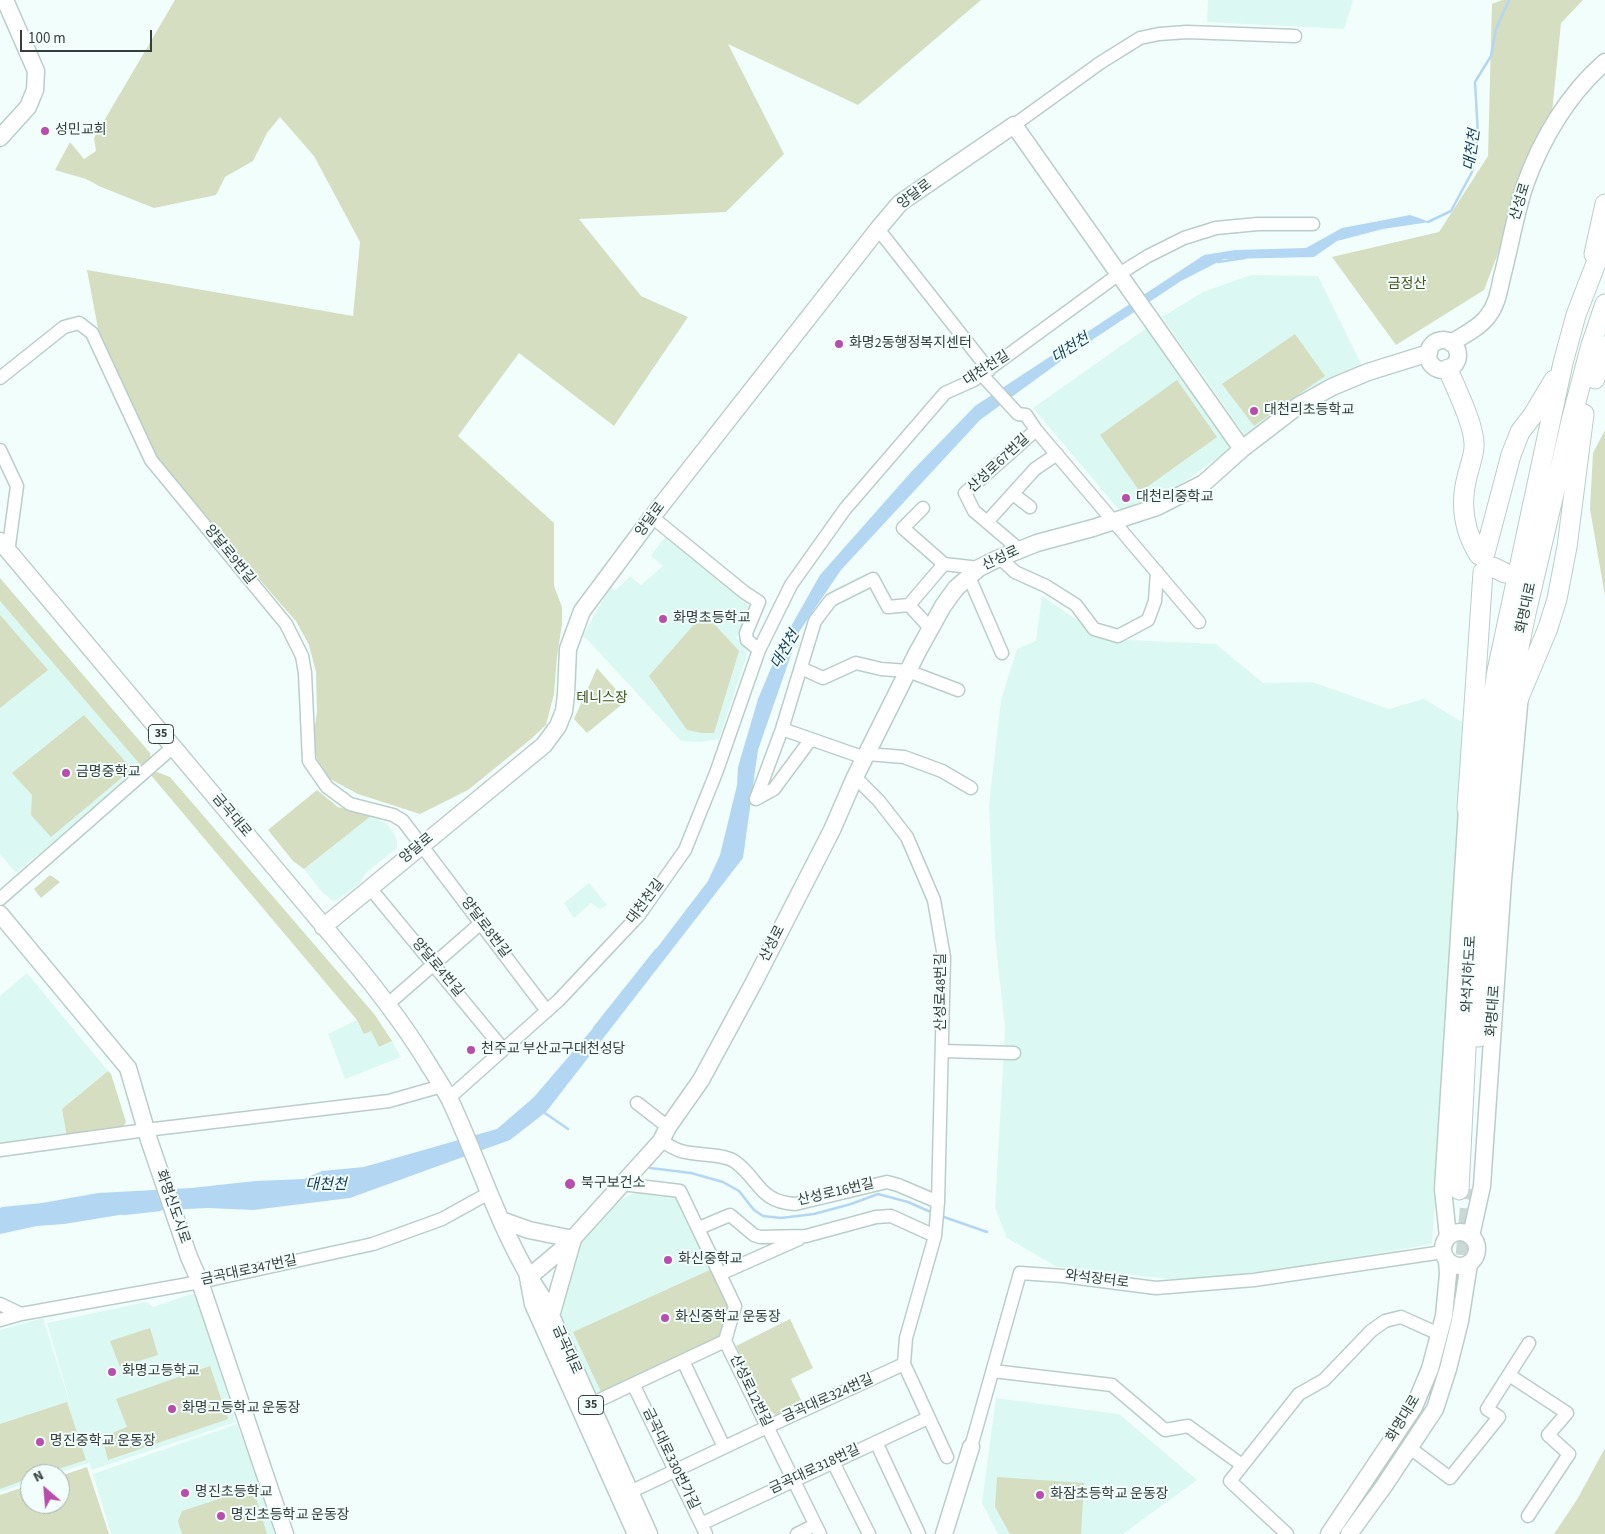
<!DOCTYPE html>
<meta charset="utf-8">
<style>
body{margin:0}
#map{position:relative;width:1605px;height:1534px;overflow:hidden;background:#f2fefb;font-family:"Source Sans 3",sans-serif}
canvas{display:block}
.north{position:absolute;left:20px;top:1464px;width:50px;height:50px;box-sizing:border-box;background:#f2fefb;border:1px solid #a7b1af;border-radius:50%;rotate:333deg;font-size:14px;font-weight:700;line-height:20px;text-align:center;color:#363e3c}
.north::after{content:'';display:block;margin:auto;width:18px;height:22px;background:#b84dae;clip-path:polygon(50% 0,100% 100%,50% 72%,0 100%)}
.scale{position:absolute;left:20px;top:30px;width:132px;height:22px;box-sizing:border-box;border:2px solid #363e3c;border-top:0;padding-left:6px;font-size:15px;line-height:18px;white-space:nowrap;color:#363e3c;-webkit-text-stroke:4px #f2fefb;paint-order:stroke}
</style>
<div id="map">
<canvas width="1605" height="1534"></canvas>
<div class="north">N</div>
<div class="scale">100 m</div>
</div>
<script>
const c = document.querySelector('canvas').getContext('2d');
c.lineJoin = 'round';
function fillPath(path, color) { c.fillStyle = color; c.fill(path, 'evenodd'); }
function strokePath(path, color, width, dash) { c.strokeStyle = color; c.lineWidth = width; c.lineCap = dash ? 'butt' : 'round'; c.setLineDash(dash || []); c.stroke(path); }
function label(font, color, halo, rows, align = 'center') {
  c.font = font + ' "Source Sans 3","Noto Sans KR",sans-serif'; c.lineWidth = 4; c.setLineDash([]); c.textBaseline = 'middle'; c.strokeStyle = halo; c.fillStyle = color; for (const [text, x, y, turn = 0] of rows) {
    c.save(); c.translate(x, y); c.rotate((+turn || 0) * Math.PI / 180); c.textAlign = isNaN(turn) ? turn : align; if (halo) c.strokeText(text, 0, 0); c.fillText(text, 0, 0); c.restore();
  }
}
fillPath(new Path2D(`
 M1208,0H1353L1344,29L1207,22Z
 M1251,275L1318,276L1362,366L1327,382L1246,437L1162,317L1203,292Z
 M1148,327L1233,447L1180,485L1120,511L1033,408Z
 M667,534L723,581L752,609L736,638L743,642L747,655L719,739L700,742L681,741L586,638L582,637L610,587L615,591L630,576L641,585L663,566L651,556Z
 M1042,596L1105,639L1216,644L1263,683L1312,682L1389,709L1424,699L1467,725L1432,1244L1317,1264L1188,1281L1057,1267L1007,1238L995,1208L1005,1029L995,936L989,805L1001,700L1017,649L1036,641Z
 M0,601L143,768L16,873L0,854Z
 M371,816L387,824L394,833L397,841V848L367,872L360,883L337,900L333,901L322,892L304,869Z
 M589,883L607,905L600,909L591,903L574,918L564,903Z
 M27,973L108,1071L62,1109L66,1134L0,1144V996Z
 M357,1020L364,1033L371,1030L379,1047L392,1041L401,1057L345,1079L328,1034Z
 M634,1193L679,1199L732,1305L723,1338L592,1398L557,1319L578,1240L621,1200Z
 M195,1294L199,1303L236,1422L92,1470L89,1463L55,1474H30V1482L0,1492V1330L43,1318L74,1417L47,1323L146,1302L153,1307L188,1295Z
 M996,1398L1119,1414L1197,1480L1123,1534H998L982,1503Z
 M237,1424L278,1534H111L93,1474Z`), '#dbf9f2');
fillPath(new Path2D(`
 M175,0H981L858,105L728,44L784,154L726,212L579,219L641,296L688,317L614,426L519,353L458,436L554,523V586L562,607V624L557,657L554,694L546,725L531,739L468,790L420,814L358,794L330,779L317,760L313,739L317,712L316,672L309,645L296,621L279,602L152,453L100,339L87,270L353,316L360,242L314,156L280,117L267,133L253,161L225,177L216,195L154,208L101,187L86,179L55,170L70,142L84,159L96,151L94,138Z
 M1502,0H1583L1561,23L1552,113L1484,290L1396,345L1332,257L1439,232L1488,156L1492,4Z
 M1295,334L1325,376L1254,426L1222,384Z
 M1177,380L1217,437L1140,492L1100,435Z
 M1605,430V596L1590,509L1593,453Z
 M0,578L150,753L151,761L143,768L0,601Z
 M704,613L739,651L714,733H702L687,730L649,676Z
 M0,615L48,670L0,708Z
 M597,668L626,701L587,733L574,719Z
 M84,715L132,769L51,837L31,815L32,795L12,773Z
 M157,772L170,777L375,1015L392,1041L379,1047L371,1031L364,1034L357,1020L150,774Z
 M317,790L338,807L371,816L304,869L293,861L268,830Z
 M50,875L60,882L41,898L34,889Z
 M108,1071L111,1074L126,1122L122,1129L67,1138L62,1109Z
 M712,1269L729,1303L719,1338L602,1394L573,1332Z
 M790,1319L813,1368L791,1379L803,1404L777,1416L766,1408L736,1346Z
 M150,1328L158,1355L120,1367L110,1341Z
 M210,1366L228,1419L108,1460L102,1437L127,1427L116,1399Z
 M67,1402L86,1460L43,1474H30V1478L0,1489V1424Z
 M1605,1448V1534H1554L1578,1498Z
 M87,1467L109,1534H0V1495L30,1485V1504H60V1476Z
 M997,1477L1084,1483L1081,1534H1010L995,1507Z
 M253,1488L267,1534H182L178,1521L182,1511Z`), '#d5dec0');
fillPath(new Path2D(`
 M1410,215L1430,222L1383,229L1337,241L1314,257L1224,259L1181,281L1068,356L980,420L841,570L799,632L758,750L743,858L546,1112L510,1140L350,1198L253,1210L208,1208L144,1211L64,1224L37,1226L0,1234V1208L2,1207L42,1203L98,1193L191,1188L255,1181L304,1179L322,1171L364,1167L497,1129L534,1097L618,999L708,881L720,855L737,785L738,767L758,699L781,644L820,575L912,471L975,406L1204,255L1235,250L1306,248L1342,228Z`), '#b3d7f2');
strokePath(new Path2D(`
 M1428,222L1451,211L1472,172L1478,135L1475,82L1491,56L1496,29L1509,0
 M1218,262L1245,258
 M594,1028L656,950
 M542,1111L568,1129
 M650,1168L691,1173L723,1182L739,1191L754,1210L763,1216L781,1218L814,1214L851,1204L878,1194L908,1202L933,1213
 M123,1214L160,1210
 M941,1216L987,1232`), '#b3d7f2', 2.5);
strokePath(new Path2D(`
 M1461,1283L1465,1257L1471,1189
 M1358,1503L1395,1449`), '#ccd8d5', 19, [19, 9]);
const minor = new Path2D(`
 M1014,125L1100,63L1140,38L1159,34L1187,32L1295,36
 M878,229L989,370
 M982,375L1018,414L1026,415L1036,430L1199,622
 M0,378L64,327L79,323L92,333L151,460L286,624L302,656L305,673L309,761L327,787L350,804L393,815L403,821L547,1011
 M0,450L17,486L8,553
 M1013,494L1030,507
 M923,508L903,528L944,564
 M652,517L744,592L759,602L746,633L747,640L759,650
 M987,522L1035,469L1057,454
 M1020,550L974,511L965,493L1036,430
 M1000,558L1015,572L1046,586L1076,605L1094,629L1118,636L1148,620L1155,601L1157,572
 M969,577L1002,653
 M909,605L930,628
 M801,668L823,678L856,663L881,669L908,671L958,690
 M782,729L865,758
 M867,754L904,757L942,771L971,788
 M855,777L879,801L907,837L934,900L944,957L938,1202L935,1236
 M756,799L782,729L815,621L831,600L873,579L888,607L909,605L944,564L979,568
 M756,799L774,789L811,739
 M370,888L503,1049
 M0,899L173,747
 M388,1004L481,923
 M942,1051L1014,1053
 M449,1098L559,1000L639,915L685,850L716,773L759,650L791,585L845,509L945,393L974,380L1119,274L1148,256L1184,238L1216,228L1258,224H1313
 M637,1103L668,1127
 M661,1141C667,1144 674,1149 681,1151C697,1156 721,1153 734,1161C759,1178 758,1202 795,1204L887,1182L898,1185L938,1202
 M0,1150L146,1130L389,1101L442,1086
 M622,1184L680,1191L735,1306L725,1341L820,1534
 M699,1228L730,1215L754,1235L760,1237L806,1236L876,1217L891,1216L935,1236L906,1338L904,1364L947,1457
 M720,1274L799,1239
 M0,1304L21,1314
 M0,1320L21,1314L200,1282L373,1244L442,1219L489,1193
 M683,1361L724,1447
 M993,1371L1112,1385L1165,1430L1188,1426L1242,1465
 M1509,1375L1567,1413L1548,1435L1569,1454L1528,1516
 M633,1384L706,1534
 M591,1404L725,1341
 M876,1442L919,1534
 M971,1447L1020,1273L1063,1276L1156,1288L1254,1280L1443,1252
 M1410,1448L1450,1478L1499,1417L1487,1409L1529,1343
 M833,1462L869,1534
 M630,1492L767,1427L904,1364
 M701,1524L928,1418
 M797,1534L815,1525
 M1287,1534L1230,1481L1299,1394L1324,1380L1371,1331L1385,1321L1401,1317L1439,1334`);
const major = new Path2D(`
 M0,138L28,107L35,90L36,71L5,0
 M1428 355a15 15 0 1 1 30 0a15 15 0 1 1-30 0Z
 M1451,343C1464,335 1479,328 1488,316C1497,304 1499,291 1502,277C1510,247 1515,215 1525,185C1541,140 1568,94 1605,62
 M0,541L359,968C385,1000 409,1032 430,1067C437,1078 444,1089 450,1100C481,1166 502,1239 544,1300L649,1534
 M0,914L128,1068L149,1140L189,1257L200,1282L285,1534
 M323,927L544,745L558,726L564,711L566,694L568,649L582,611L652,517L878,229L900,203L1014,125L1242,449
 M501,1220L529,1230L573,1239L551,1316
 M1443 1249a17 17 0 1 1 34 0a17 17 0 1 1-34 0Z
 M1471,1236L1482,1186L1503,880L1520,695
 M1448,1237L1443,1189L1467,809
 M528,1278L568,1244L661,1141L668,1127L701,1080L753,984L832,830L855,777L917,653L943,606L956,588L979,568L997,559L1037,543L1093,528L1157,507L1204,483L1242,449L1298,406L1332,387L1368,372L1429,353
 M529,1283L533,1304L636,1534
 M944,1534L971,1447
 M1329,1534L1414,1407L1430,1369L1444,1316L1448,1274L1447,1260
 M1349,1534L1384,1486L1435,1409L1448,1369L1460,1321L1469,1264`);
const highway = new Path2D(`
 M1594,254L1605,204
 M1448,369C1456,389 1473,422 1474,443C1475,454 1469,467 1467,477C1460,504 1464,531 1479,555
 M1595,379L1605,346
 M1485,553L1511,455L1520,432L1533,415L1554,380
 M1493,567L1505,573
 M1515,707L1548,628L1557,599L1567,547L1584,414
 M1467,809L1483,572
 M1479,1037L1486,919L1501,735L1526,613L1572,417L1591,345L1605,304
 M1459,1190L1473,909L1484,757L1497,671L1563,363L1576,315L1605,240`);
strokePath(minor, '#bacec9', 15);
strokePath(major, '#bacec9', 19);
strokePath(highway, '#bacec9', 21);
strokePath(minor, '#fff', 12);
strokePath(major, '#fff', 16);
strokePath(highway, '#fff', 19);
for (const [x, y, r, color] of [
 [45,131,5,"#b84dae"],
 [839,344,5,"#b84dae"],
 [1254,411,5,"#b84dae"],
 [1126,498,5,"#b84dae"],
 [663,619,5,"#b84dae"],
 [66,773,5,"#b84dae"],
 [471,1050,5,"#b84dae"],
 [570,1184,6,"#b84dae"],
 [668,1260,5,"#b84dae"],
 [665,1318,5,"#b84dae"],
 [112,1372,5,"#b84dae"],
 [172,1409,5,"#b84dae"],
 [40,1442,5,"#b84dae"],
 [185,1493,5,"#b84dae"],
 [1040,1495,5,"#b84dae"],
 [221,1516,5,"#b84dae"]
]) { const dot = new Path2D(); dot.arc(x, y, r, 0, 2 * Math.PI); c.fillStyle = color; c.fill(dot); strokePath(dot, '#f2fefb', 2); }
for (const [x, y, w] of [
 [161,734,25],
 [591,1405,25]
]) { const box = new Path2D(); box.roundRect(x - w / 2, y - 9.5, w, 19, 4); c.fillStyle = '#f2fefb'; c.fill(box); strokePath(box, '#363e3c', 1); }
label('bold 12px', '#363e3c', null, [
 ["35",161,734],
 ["35",591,1405]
]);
label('14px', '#363e3c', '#f2fefb', [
 ["성민교회",55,131],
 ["화명2동행정복지센터",849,344],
 ["대천리초등학교",1264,411],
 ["대천리중학교",1136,498],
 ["화명초등학교",673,619],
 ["금명중학교",76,773],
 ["천주교 부산교구대천성당",481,1050],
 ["북구보건소",581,1184],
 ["화신중학교",678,1260],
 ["화신중학교 운동장",675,1318],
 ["화명고등학교",122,1372],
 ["화명고등학교 운동장",182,1409],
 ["명진중학교 운동장",50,1442],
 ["명진초등학교",195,1493],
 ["화잠초등학교 운동장",1050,1495],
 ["명진초등학교 운동장",231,1516]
], 'left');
label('14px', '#363e3c', '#f2fefb', [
 ["양달로",915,195,-37],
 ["산성로",1521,202,-73],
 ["대천천길",987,369,-33],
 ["산성로67번길",999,464,-43],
 ["양달로",651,520,-53],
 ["양달로9번길",229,555,51],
 ["산성로",1001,559,-25],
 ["화명대로",1527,608,-78],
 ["금곡대로",231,816,50],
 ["양달로",417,849,-39],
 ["대천천길",646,902,-53],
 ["양달로8번길",485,928,53],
 ["산성로",773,944,-63],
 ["양달로4번길",437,968,50],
 ["와석지하도로",1470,974,-87],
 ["산성로48번길",942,992,-90],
 ["화명대로",1494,1011,-86],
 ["산성로16번길",836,1193,-13],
 ["화명신도시로",172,1207,71],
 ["금곡대로347번길",249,1271,-12],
 ["와석장터로",1097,1280,7],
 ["금곡대로",566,1350,66],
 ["산성로12번길",750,1391,64],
 ["금곡대로324번길",828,1399,-24],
 ["화명대로",1404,1419,-59],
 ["금곡대로330번가길",670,1459,64],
 ["금곡대로318번길",815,1470,-25]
]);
label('14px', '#475319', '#f2fefb', [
 ["금정산",1407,285],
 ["테니스장",602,699]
]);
label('italic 15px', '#113c57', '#f2fefb', [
 ["대천천",1473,150,-82],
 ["대천천",1071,349,-33],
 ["대천천",786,650,-60],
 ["대천천",326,1186]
]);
</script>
